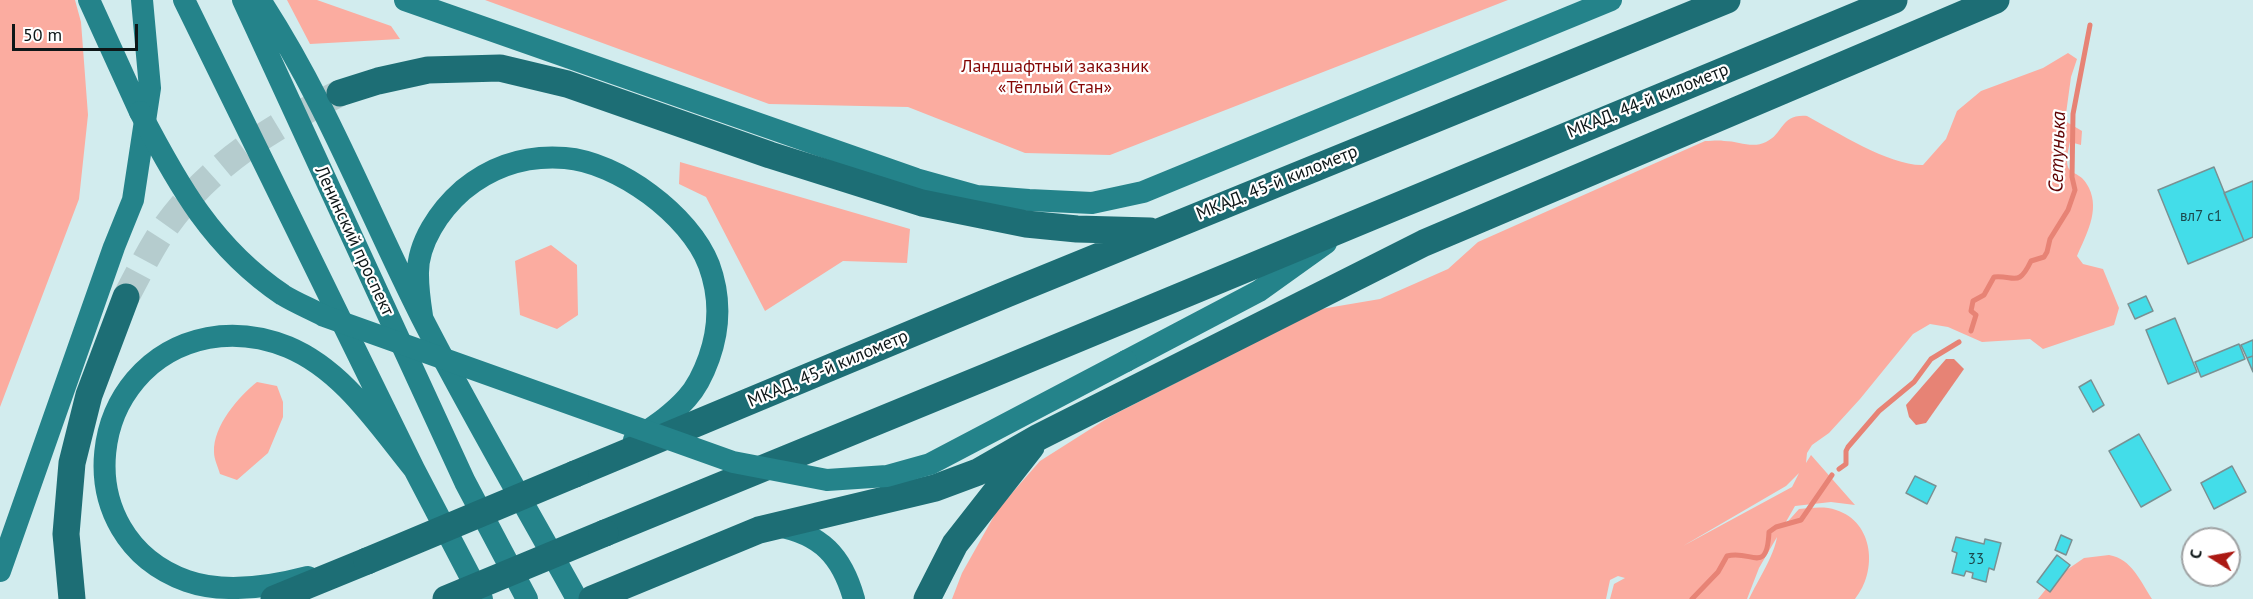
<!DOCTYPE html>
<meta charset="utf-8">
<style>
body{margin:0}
#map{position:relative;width:2253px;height:599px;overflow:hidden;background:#d2ecee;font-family:"PT Sans",sans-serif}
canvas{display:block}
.north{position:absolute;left:2181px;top:527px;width:60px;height:60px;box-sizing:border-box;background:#fff;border:2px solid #9fa2a3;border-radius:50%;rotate:281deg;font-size:16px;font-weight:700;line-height:24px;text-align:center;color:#0e1718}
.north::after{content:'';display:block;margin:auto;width:21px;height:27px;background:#ab1913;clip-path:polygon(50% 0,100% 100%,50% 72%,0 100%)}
.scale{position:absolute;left:12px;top:24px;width:126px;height:27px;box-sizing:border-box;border:3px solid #0e1718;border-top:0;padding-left:8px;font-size:18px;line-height:21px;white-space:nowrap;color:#0e1718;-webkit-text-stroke:4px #fff;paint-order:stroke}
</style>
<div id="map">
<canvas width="2253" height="599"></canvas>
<div class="north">С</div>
<div class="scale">50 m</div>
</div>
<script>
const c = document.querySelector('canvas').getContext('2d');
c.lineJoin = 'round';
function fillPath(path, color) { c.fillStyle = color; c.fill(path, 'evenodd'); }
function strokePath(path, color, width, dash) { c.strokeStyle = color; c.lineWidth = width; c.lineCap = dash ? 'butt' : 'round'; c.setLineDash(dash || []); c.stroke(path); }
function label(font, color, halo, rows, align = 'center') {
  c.font = font + ' "PT Sans",sans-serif'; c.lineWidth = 4.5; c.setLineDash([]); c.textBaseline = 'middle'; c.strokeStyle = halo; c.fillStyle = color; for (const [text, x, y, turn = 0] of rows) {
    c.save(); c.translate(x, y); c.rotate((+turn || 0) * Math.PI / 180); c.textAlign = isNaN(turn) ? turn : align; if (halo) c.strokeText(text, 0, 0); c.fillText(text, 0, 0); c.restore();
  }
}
fillPath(new Path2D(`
 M0,0H75L81,22L88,115L79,199L0,407Z
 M287,0H317L391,26L400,39L310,44Z
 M485,0H1508L1110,155L1025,153L908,107L769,104Z
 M2068,53L2077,59L2071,77L2065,121L2082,131L2081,145L2070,142C2060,183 2078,164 2089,188C2100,211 2086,235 2077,256L2083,264L2103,269L2119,308L2114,325L2043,349L2030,339L1982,342L1948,327L1930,324L1913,334L1860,399L1829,433L1812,445L1807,453L1806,463L1811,455L1855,505L1831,502L1795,506L1783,527L1799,509C1811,508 1825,506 1836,510C1874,522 1878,571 1855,599H1749C1758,580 1774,556 1777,537L1759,568L1747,599H1610L1614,584L1625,578L1618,576L1610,580L1606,599H952L962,573L998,509L1040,461L1111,416L1321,309L1380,299L1448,269L1478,242L1705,141C1712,141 1718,140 1724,141C1739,141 1752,149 1766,142C1784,134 1780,114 1807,116C1837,132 1890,166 1923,165L1946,139L1957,111L1981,91L2043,68ZM1799,473L1792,487L1683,546L1786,486Z
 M680,162L910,229L907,263L843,261L765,311L706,197L679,184Z
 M551,245L577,265L578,315L557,329L520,315L515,261Z
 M257,382L277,386L283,402V417L268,453L237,480L220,474C218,467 214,459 214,452C213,426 239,396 257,382Z
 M2109,555C2132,559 2140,581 2152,599H2038L2055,578L2084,558Z`), '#fbaca0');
fillPath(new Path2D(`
 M1946,359H1954L1964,369L1926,423L1916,425L1909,417L1906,405Z`), '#e78375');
strokePath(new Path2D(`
 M1971,331L1976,315L1971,311L1973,301L1984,295L1994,277C2015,275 2018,288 2031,261L2044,257L2047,252L2050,239L2068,210L2075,190L2072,177L2073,114L2090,25
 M1839,469L1846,464V451L1848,447L1879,411L1914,382L1931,359L1959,342
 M1692,599L1718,572L1727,556C1751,549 1767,576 1769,532L1776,527L1801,520L1832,475`), '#e78375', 5);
const building = new Path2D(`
 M2214,167L2244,241L2188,264L2158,190Z
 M2253,181V237L2244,241L2224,193Z
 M2146,296L2153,311L2135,319L2128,304Z
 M2175,318L2197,372L2168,384L2146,330Z
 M2253,340V356L2247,358L2241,345Z
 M2239,344L2245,359L2201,377L2195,362Z
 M2253,356V372L2247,358Z
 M2091,380L2104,405L2093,412L2079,387Z
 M2139,434L2171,490L2141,507L2109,451Z
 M2232,466L2246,492L2214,509L2201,483Z
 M1915,476L1936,486L1927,504L1906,493Z
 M2061,535L2072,540L2066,555L2055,550Z
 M1956,537L1984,544L1985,539L2001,543L1994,570L1989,568L1986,582L1972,578L1973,573L1966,571L1964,576L1952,573L1957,553L1952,551Z
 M2057,555L2070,565L2050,592L2037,582Z`);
fillPath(building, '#43dde9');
strokePath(building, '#799193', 1.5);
strokePath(new Path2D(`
 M126,297C136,278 146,258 157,240C201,170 268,129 340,93`), '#b5ccce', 27, [27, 14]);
strokePath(new Path2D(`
 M89,0L140,112
 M184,0L414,469L482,599
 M243,0L465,482L527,599
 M260,0C325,99 368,211 421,316C470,412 525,505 577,599
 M405,0L916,179L977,196L1029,200L1092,203L1143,192L1611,0
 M422,316C420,303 418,289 418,275C417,243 440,210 463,190C492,166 527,155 565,158C618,162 690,215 709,265C720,295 720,327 709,358C704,372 697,387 687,398C672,415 653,427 634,440
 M1126,361L1259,291L1326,243
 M777,526C821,534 842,556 854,599
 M0,571L114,247L133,200L150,88L142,0
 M308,577C270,587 224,594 187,581C64,537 85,362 208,338C235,333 263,337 288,347C343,370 378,425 414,469`), '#24838a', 22);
strokePath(new Path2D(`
 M340,93L378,81L428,70L500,68L567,84L770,155L922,203L1026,224L1077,229L1150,231
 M575,474L1009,293L1727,0
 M605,533L988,376L1894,0
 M72,599L66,534L72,463L89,395L126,297
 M274,599L367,561
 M592,599L759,530L935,488L978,472L1039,437L1424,243L1996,0
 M927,599L955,544L1031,447`), '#1d6e75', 27);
strokePath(new Path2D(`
 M140,112C178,185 213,248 283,295C296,303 311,309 324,316L733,462L827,480L887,476L930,464L1126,361`), '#24838a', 22);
strokePath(new Path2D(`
 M367,561L575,474
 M446,599L605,533`), '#1d6e75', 27);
label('15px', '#1b484c', null, [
 ["вл7 с1",2201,217],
 ["33",1976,560]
]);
label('18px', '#840605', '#fff', [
 ["Ландшафтный заказник",1055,67],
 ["«Тёплый Стан»",1055,88]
]);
label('18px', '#0e1718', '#fff', [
 ["МКАД, 44-й километр",1648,101,-22],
 ["МКАД, 45-й километр",1277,183,-22],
 ["Ленинский проспект",354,241,65],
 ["МКАД, 45-й километр",828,369,-23]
]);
label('italic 20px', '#5e0001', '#fff', [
 ["Сетунька",2058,152,-88]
]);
</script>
